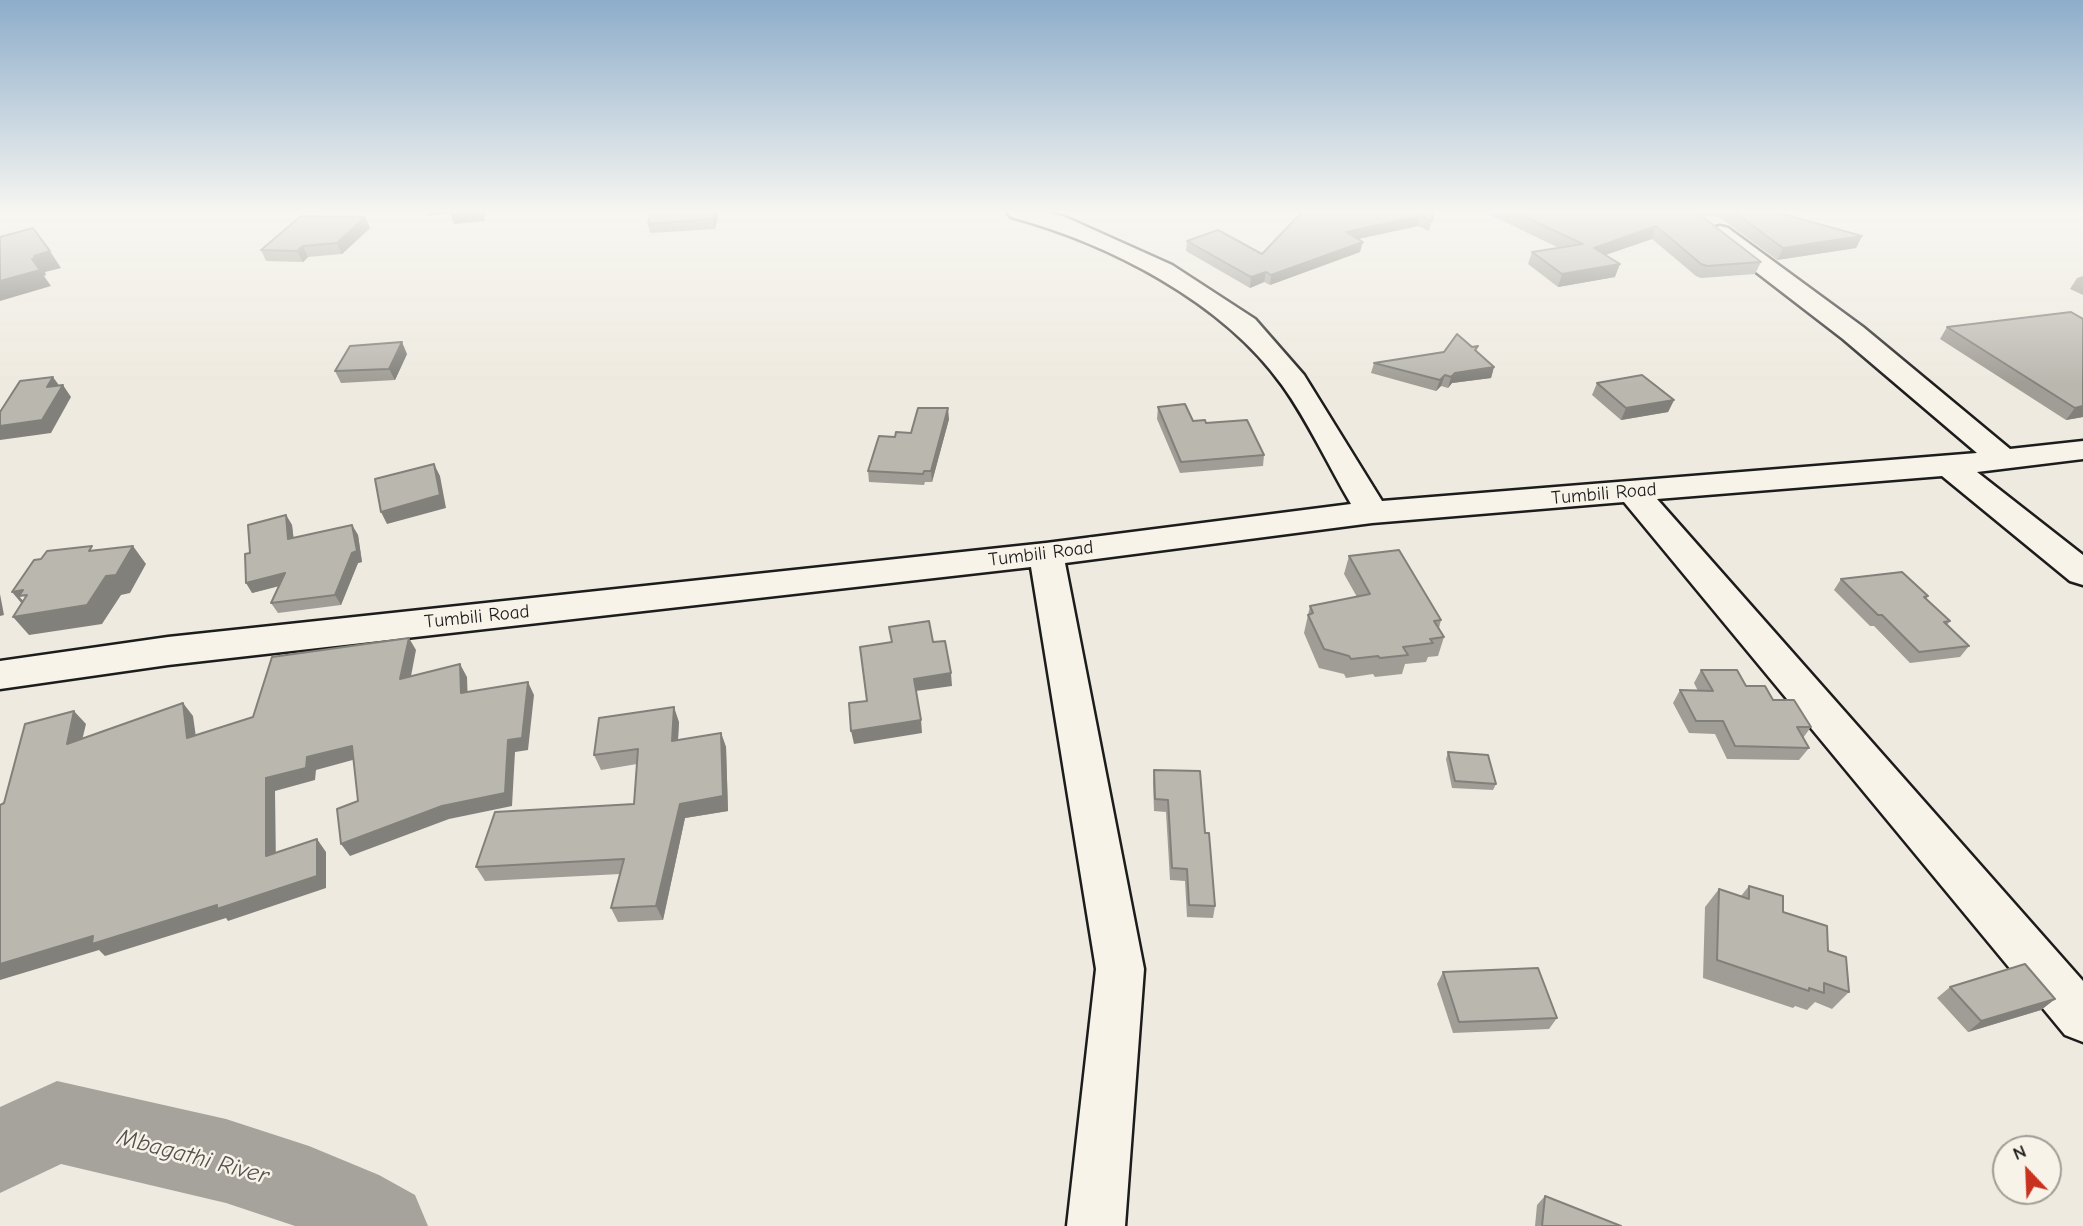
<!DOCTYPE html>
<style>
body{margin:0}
#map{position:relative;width:2083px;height:1226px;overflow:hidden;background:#eeeae0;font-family:"Comic Neue",sans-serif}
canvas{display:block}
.north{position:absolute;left:1992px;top:1135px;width:70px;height:70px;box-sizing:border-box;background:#f7f3e8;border:2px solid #9f9d96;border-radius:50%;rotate:337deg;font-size:19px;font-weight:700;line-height:28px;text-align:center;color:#1c1c1c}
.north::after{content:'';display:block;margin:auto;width:24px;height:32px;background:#c8321e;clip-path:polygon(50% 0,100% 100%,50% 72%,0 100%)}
</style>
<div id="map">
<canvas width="2083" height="1226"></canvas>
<div class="north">N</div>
</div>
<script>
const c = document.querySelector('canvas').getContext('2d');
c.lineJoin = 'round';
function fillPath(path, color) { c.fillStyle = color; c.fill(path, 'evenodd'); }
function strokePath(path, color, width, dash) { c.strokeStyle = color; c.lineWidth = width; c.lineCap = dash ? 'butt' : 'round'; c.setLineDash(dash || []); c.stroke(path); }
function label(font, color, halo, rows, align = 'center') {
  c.font = font + ' "Comic Neue",sans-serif'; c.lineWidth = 5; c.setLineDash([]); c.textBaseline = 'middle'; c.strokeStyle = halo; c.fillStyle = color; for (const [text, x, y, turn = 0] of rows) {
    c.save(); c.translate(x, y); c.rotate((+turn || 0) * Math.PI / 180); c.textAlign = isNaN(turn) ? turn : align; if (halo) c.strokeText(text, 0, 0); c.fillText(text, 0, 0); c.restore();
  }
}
fillPath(new Path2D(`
 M57,1081L226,1119L309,1146L379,1175L415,1195L428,1226H295L226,1203L61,1164L0,1193V1107Z`), '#a6a39d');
const minor = new Path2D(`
 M1007,212H1047L1065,217L1172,265L1255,319L1304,375L1382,501L1977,453L1843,339L1712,238L1708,233L1712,228L1720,226L1728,228L1863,327L2010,449L2083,441V459L1977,472L2083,555V585L2070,581L1942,476L1657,499L2083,981V1042L2065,1035L1624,502L1372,523L1065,563L1144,969L1125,1226H1067L1096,969L1031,567L168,665L0,689V661L168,637L1046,543L1351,504C1328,465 1308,421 1282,385C1222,301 1108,243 1011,217Z`);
strokePath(minor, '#1c1c1c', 5);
fillPath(minor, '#f7f3e8');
fillPath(new Path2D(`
 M651,212H719L715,229L650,233L648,224Z
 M1434,212L1429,231L1418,226L1358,239L1360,252L1270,285L1264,282L1250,288L1186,251L1187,241L1262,254Z
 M1484,212H1776L1862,236L1856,248L1777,260L1719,217L1703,216L1761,262L1755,274L1701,278L1696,276L1652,239L1606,255L1615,277L1558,287L1528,264L1532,252L1559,248Z
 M365,217L370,228L342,254L308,257L303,262L266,261L261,250Z
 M2083,276V295L2070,289L2077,278Z
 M2083,319V417L2066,420L1940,339L1947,327Z
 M1478,346L1476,351L1494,367L1491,378L1452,383L1448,388L1441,386L1436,391L1371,373L1374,363Z
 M407,354L395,380L341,383L335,371Z
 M1597,383L1674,400L1668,412L1621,420L1592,395Z
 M1158,407L1193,421L1206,423L1264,455L1263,466L1180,473L1157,419Z
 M949,419L932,482H925L924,485L869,482L868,471L895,437L911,433Z
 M286,515L292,525L293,538L352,525L358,535L362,562L358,563L341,605L278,613L271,603L279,586L252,593L250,553Z
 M1349,556L1441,620L1439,628L1444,637L1438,656L1428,657L1426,662L1405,664L1402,674L1375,677L1373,674L1346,678L1344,674L1319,668L1304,633L1310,606L1357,597L1344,574Z
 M1841,579L1928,596L1926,599L1950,621L1947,625L1969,646L1960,657L1910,663L1874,626H1870L1834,590Z
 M1701,670L1746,686L1773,700L1811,727L1803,738L1809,748L1799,760L1727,759L1715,734L1689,733L1673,703L1680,690L1698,691L1694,683Z
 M679,722L678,740L721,733L726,747L728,811L685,818L663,920L618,922L611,908L620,874L485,881L476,867L634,804L637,764L601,770L594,755Z
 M1448,752L1496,784L1493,790L1452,788L1446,759Z
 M1154,770L1205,833L1215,906L1213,918L1187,917L1185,881L1170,880L1166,812L1154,811L1153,782Z
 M1749,886L1783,912L1828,951L1849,992L1832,1009L1815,1002L1807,1010L1795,1006L1793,1008L1703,978L1705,907L1719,889L1741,896Z
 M1443,972L1557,1018L1549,1029L1453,1033L1437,984Z
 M1950,987L2055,999L2041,1010L1968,1032L1937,998Z
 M1545,1196L1621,1226H1535L1537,1205Z`), '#a09d96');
fillPath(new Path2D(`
 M427,212H486L484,221L454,224L450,213L429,216Z
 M715,212H719L715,229L713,219Z
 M1420,216L1418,226L1344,242L1346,232Z
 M365,217L370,228L342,254L337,243Z
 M1656,226L1652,239L1590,260L1594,248Z
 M1862,236L1856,248L1777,260L1783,248Z
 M1363,242L1360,252L1270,285L1271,275Z
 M303,246L308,257L303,262L297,251Z
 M50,251L61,268L45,272L46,275L44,276L51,286L0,301V281L32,259L34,256Z
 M1620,264L1615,277L1558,287L1562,274Z
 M1266,272L1264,282L1250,288L1251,277Z
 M402,342L407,354L395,380L389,369Z
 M1494,367L1491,378L1452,383L1448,388L1451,377L1455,373Z
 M1445,375L1441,386L1436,391L1440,380Z
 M53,377L61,388L63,385L71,397L51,433L0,440V426L47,387Z
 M1674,400L1668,412L1621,420L1626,408Z
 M2083,406V417L2066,420L2075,408Z
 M948,408L949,419L932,482L931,471Z
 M434,464L440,476L446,508L387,524L381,512Z
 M286,515L292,525L295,549L288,539Z
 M352,525L358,535L362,562L358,563L341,605L335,595Z
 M133,546L146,564L130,593L121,595L102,624L29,635L13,617L106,576Z
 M285,573L291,583L252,593L246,583Z
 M23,590L19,596L31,610L28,611L12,592Z
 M0,594L4,615L0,616Z
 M409,638L416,650L408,692L400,679Z
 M460,664L467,677L468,706L461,693Z
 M951,673L952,686L916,691L914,679Z
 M528,682L534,695L528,750L515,752L512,806L449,819L350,856L341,844L508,740Z
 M183,703L193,716L198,751L187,738Z
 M674,707L679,722L677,756L672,741Z
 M74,711L86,724L78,757L67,744Z
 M921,720L922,733L854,744L851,731Z
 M721,733L726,747L728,811L685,818L663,920L656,906L680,804Z
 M352,746L360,758L316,770L315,780L275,791L276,868L266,856V778L307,757Z
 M317,839L326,852V888L228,921L226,918L105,956L99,950L0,980V964Z
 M2055,999L2041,1010L1968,1032L1981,1021Z`), '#82807a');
const building = new Path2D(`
 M651,212H715L713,219L648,224Z
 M1302,212H1434L1432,221L1420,216L1346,232L1363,242L1271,275L1266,272L1251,277L1187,241L1218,230L1262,254Z
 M1514,212H1700L1704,218L1761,262L1707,266L1701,264L1656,226L1594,248L1620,264L1562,274L1532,252L1583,244Z
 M1734,212H1776L1862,236L1783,248Z
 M301,216L365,217L337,243L303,246L297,251L261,250Z
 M33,228L50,251L34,256L36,258L32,259L40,270L0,281V237Z
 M2071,312L2083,319V406L2075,408L1947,327Z
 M1457,334L1472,347L1478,346L1475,350L1494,367L1455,373L1451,377L1445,375L1440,380L1374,363L1444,352Z
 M402,342L389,369L335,371L350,346Z
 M1642,375L1674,400L1626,408L1597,383Z
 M53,377L47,387L63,385L42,420L0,426V412L20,381Z
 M1185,404L1193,421L1205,420L1206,423L1247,420L1264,455L1181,462L1158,407Z
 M918,408H948L931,471H924L923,474L868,471L879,436L895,437L896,432L911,433Z
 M434,464L440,495L381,512L375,479Z
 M286,515L288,539L352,525L357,551L352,553L335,595L271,603L285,573L246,583L245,554L250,553L248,525Z
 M92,546L89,551L133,546L116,575L106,576L87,605L13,617L27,595L19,596L23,590L12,592L34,560L41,559L47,551Z
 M1399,550L1441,620L1434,621L1444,637L1430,639L1433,643L1403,647L1408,655L1380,658L1378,656L1351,659L1349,656L1324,649L1308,615L1313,613L1310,606L1370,594L1349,556Z
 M1902,572L1928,596L1924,597L1950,621L1944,622L1969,646L1919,652L1882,615H1878L1841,579Z
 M929,621L933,642L945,641L951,673L914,679L921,720L851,731L849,703L867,701L860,647L892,642L889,627Z
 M409,638L400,679L460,664L461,693L528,682L522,738L508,740L505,793L442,806L341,844L337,809L358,801L352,746L307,757L306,768L266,778V856L317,839V876L217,909V905L92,944L93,936L0,964V805L4,803L25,724L74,711L67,744L183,703L187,738L253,717L272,657Z
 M1701,670H1737L1746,686H1765L1773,700H1794L1811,727H1797L1809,748L1735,746L1723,721H1696L1680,690L1713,691Z
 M674,707L672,741L721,733L723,796L680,804L656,906L611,908L624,859L476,867L495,812L634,804L638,749L594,755L599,718Z
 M1448,752L1488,755L1496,784L1455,781Z
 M1154,770L1200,771L1205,833H1209L1215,906L1189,905L1187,869L1172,868L1168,800L1155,799Z
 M1749,886L1783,896V912L1827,926L1828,951L1846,957L1849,992L1824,983V993L1809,988V991L1717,960L1719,889L1749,899Z
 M2025,964L2055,999L1981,1021L1950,987Z
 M1538,968L1557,1018L1459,1022L1443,972Z
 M1545,1196L1621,1226H1542Z`);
fillPath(building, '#bab7af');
strokePath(building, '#82807a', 2);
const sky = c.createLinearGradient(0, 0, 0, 384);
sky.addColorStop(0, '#8dadca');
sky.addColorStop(0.55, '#f7f6f1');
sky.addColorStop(1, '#f7f6f100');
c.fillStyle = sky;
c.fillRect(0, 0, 2083, 384);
label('19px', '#1c1c1c', '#f7f3e8', [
 ["Tumbili Road",1604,494,-5],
 ["Tumbili Road",1041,554,-7],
 ["Tumbili Road",477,617,-6]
]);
label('italic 24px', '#535250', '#f7f3e8', [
 ["Mbagathi River",193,1157,15]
]);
</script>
